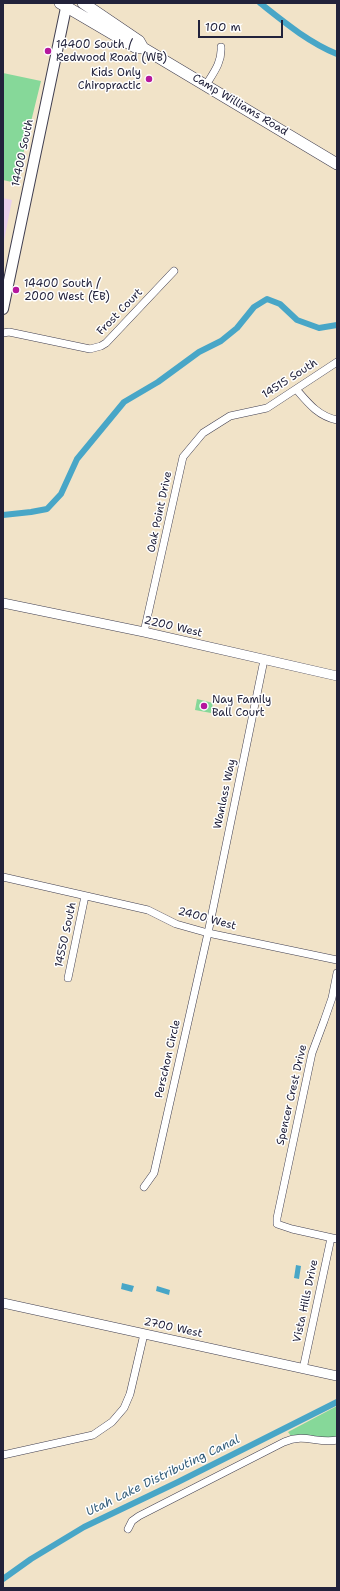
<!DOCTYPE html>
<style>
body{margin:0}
#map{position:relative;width:340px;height:1591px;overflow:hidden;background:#f1e3c8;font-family:"Shantell Sans",sans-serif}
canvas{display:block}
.frame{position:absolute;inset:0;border:4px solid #22223b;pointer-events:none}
.scale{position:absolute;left:198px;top:20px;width:85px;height:18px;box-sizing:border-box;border:2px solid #22223b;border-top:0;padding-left:5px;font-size:12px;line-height:14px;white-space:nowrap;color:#22223b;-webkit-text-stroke:3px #fff;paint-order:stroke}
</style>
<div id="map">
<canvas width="340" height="1591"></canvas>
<div class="frame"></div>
<div class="scale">100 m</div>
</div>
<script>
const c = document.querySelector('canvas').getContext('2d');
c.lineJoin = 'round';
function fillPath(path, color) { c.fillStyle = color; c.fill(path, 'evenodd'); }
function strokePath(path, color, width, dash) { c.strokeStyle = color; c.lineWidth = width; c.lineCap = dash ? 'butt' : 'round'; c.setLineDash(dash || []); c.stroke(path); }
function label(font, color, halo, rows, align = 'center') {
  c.font = font + ' "Shantell Sans",sans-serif'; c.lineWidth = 3; c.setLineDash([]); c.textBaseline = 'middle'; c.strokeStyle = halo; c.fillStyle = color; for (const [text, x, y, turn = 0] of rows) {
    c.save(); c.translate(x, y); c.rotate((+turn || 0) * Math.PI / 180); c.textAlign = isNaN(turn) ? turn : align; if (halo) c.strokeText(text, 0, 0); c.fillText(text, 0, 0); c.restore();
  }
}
fillPath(new Path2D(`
 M3,198L12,200L4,241H3Z`), '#ead1ec');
fillPath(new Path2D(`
 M3,73L41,81L16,183L3,180Z
 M197,699L213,703L211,713L195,710Z
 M337,1406V1437L323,1438L307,1435L291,1436L288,1432Z`), '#86d899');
fillPath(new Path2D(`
 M296,1265L301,1266L299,1279L294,1278Z
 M122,1283L134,1286L132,1292L121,1289Z
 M157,1286L170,1290L169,1295L156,1291Z`), '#48a6c7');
strokePath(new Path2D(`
 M260,3C284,22 308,42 337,54
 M3,515L31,512L47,509L61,494L77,459L124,402L158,382L199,352L221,341L237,328L254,307L267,299L280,304L297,320L319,328L337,325
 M3,1579L31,1559L84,1527L178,1482L337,1402`), '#48a6c7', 6);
const minor = new Path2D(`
 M206,85C214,72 222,62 221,47
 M3,333L9,332L90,349L101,346L106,343L174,271
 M296,389C308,403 318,416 337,420
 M144,632L183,457L203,433L230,416L267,408L337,362
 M3,877L148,910L176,924L208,933L337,960
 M337,973L332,998L324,1021L312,1053L277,1218V1224L292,1229L337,1239
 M68,978L85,896
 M144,1187L154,1173L208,933L264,660
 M303,1369L331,1238
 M3,1455L93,1435L112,1422L124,1408L130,1394L144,1334
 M128,1529L132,1521L139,1516L284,1442C305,1433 317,1444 337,1440`);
const tertiary = new Path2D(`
 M3,603L144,632L337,676
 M3,1303L337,1376`);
const secondary = new Path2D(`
 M3,309L67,3`);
const primary = new Path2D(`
 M60,3L135,47L143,48L337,164
 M83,3L139,41L143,48`);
strokePath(minor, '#413f50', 8);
strokePath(tertiary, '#413f50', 10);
strokePath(secondary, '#413f50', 12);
strokePath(primary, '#413f50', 12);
strokePath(minor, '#fff', 7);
strokePath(tertiary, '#fff', 9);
strokePath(secondary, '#fff', 10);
strokePath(primary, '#fff', 11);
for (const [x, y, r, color] of [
 [48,51,4,"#b5179e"],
 [149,79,4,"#b5179e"],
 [16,290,4,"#b5179e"],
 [204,706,4,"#b5179e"]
]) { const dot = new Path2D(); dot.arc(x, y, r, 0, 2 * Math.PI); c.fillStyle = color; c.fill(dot); strokePath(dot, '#fff', 1.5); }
label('11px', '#22223b', '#fff', [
 ["14400 South /",56,45],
 ["Redwood Road (WB)",56,58],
 ["Kids Only",141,73,"right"],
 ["Chiropractic",141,86,"right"],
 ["14400 South /",24,284],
 ["2000 West (EB)",24,297],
 ["Nay Family",212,700],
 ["Ball Court",212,713]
], 'left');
label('11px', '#22223b', '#fff', [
 ["Camp Williams Road",240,105,31],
 ["14400 South",23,153,-78],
 ["Frost Court",120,312,-46],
 ["14515 South",290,379,-33],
 ["Oak Point Drive",160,512,-78],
 ["2200 West",173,627,13],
 ["Wanlass Way",225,794,-78],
 ["2400 West",207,919,15],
 ["14550 South",66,935,-78],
 ["Perschon Circle",168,1059,-77],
 ["Spencer Crest Drive",292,1095,-77],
 ["Vista Hills Drive",306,1301,-78],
 ["2700 West",173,1328,12]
]);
label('italic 12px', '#335d7a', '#fff', [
 ["Utah Lake Distributing Canal",163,1476,-26]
]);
</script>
